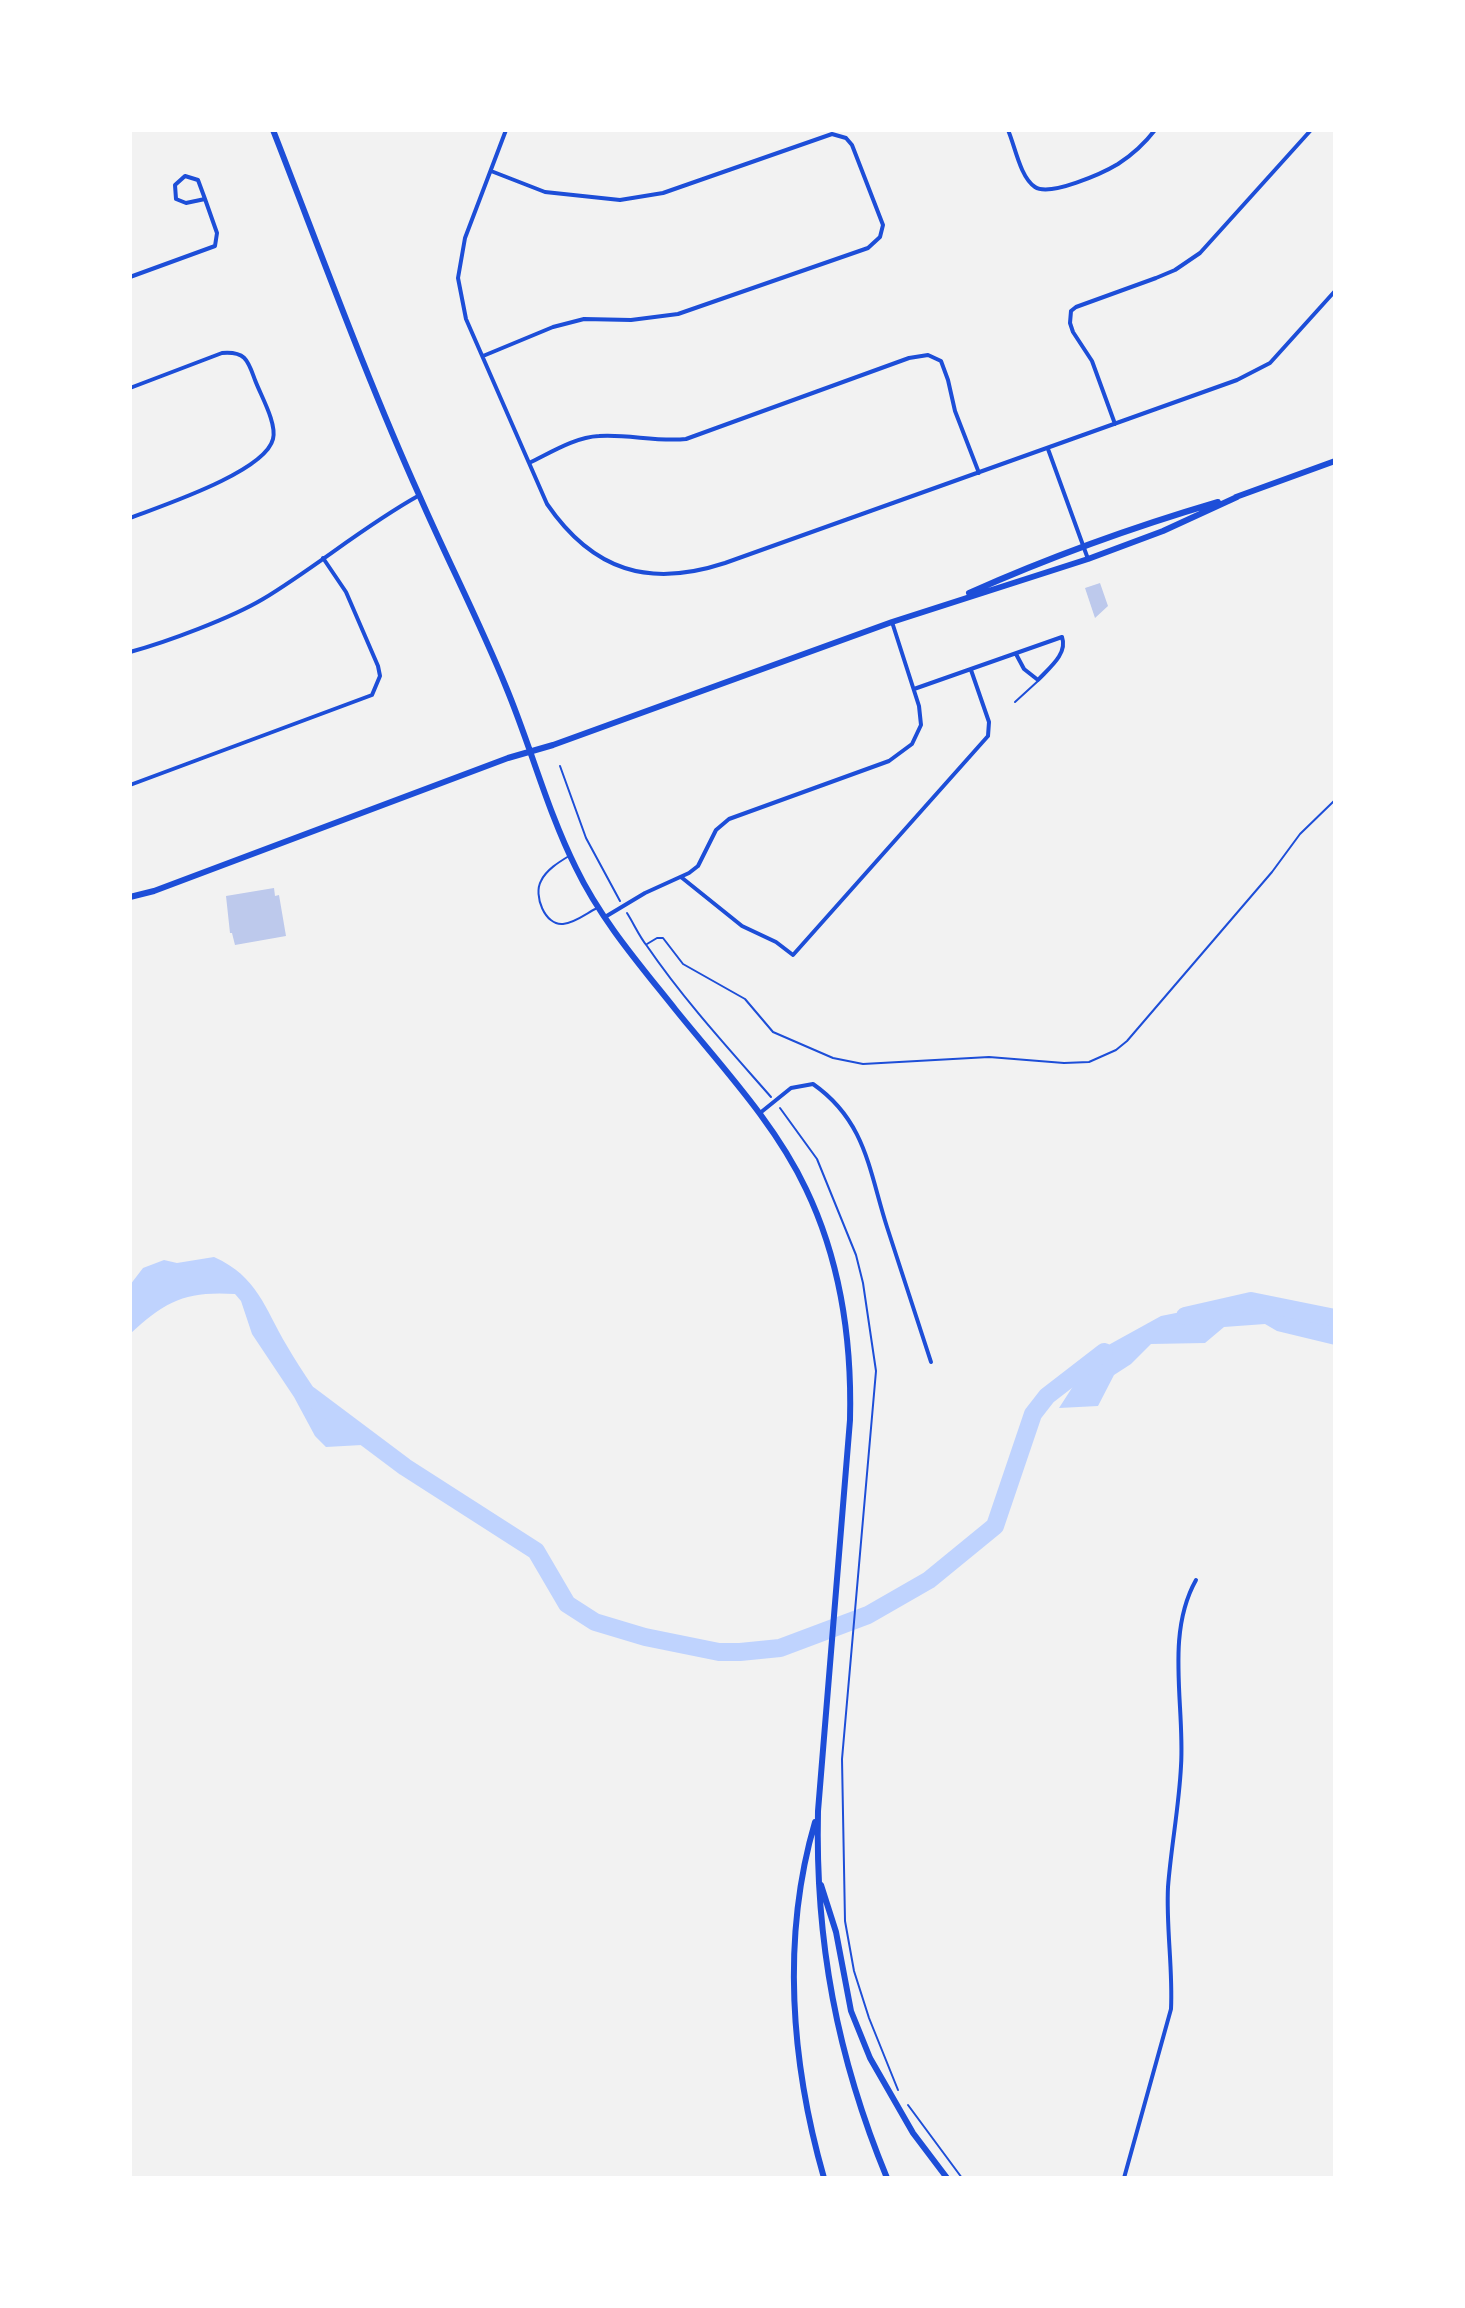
<!DOCTYPE html>
<style>
body{margin:0}
#map{position:relative;width:1465px;height:2308px;overflow:hidden;background:#f2f2f2;font-family:Ubuntu,sans-serif}
canvas{display:block}
.frame{position:absolute;inset:0;border:132px solid #fff;pointer-events:none}
</style>
<div id="map">
<canvas width="1465" height="2308"></canvas>
<div class="frame"></div>
</div>
<script>
const c = document.querySelector('canvas').getContext('2d');
c.lineJoin = 'round';
function fillPath(path, color) { c.fillStyle = color; c.fill(path, 'evenodd'); }
function strokePath(path, color, width, dash) { c.strokeStyle = color; c.lineWidth = width; c.lineCap = dash ? 'butt' : 'round'; c.setLineDash(dash || []); c.stroke(path); }
fillPath(new Path2D(`
 M214,1257C258,1277 264,1307 287,1346C302,1372 321,1398 338,1424L344,1429L380,1444L326,1447L315,1436L294,1397L252,1334L241,1301L235,1294C185,1291 166,1301 130,1334V1285L143,1268L164,1260L177,1263Z
 M1267,1300L1299,1307L1335,1323V1345L1277,1331L1265,1324L1224,1327L1205,1343L1151,1344L1131,1364L1114,1375L1098,1406L1059,1408L1088,1363L1103,1348L1161,1316L1186,1311L1220,1310Z`), '#bfd3fe');
strokePath(new Path2D(`
 M1185,1316L1251,1301L1335,1318
 M309,1395L405,1467L536,1551L567,1604L595,1622L645,1637L719,1652H740L780,1648L868,1615L929,1580L995,1526L1033,1414L1047,1396L1104,1352`), '#bfd3fe', 18);
fillPath(new Path2D(`
 M1100,583L1108,606L1095,618L1085,588Z
 M274,888L275,896L279,895L286,936L235,945L232,933H230L226,896Z`), '#bdc9ec');
strokePath(new Path2D(`
 M560,766L586,838L620,901
 M627,913C634,924 639,936 647,946C684,1000 728,1048 771,1097
 M647,944L657,938H663L683,964L745,999L773,1032L833,1058L863,1064L989,1057L1064,1063L1089,1062L1116,1050L1127,1041L1272,872L1300,834L1335,800
 M780,1108L817,1159L856,1255L863,1283L876,1371L842,1759L845,1921L854,1971L869,2018L898,2090
 M908,2105L962,2178`), '#1d4ed8', 2);
strokePath(new Path2D(`
 M1015,702L1038,681
 M569,856C559,862 546,870 541,881C533,895 545,926 563,924C575,923 587,913 597,908`), '#1d4ed8', 2);
strokePath(new Path2D(`
 M506,130L465,238L458,278L466,319L547,504C593,571 649,588 725,563L1237,380L1270,363L1335,291
 M1008,130C1015,146 1020,177 1035,187C1050,197 1103,173 1118,164C1132,155 1145,143 1155,130
 M185,176L198,180L205,199L186,203L176,199L175,185Z
 M130,277L215,246L217,233L205,199
 M483,356L553,327L584,319L631,320L678,314L868,248L880,237L883,225L852,145L846,138L832,134L663,193L620,200L545,192L491,171
 M130,388L222,353C246,351 248,361 255,380C261,396 277,423 273,439C265,472 161,506 130,518
 M1115,424L1092,361L1073,332L1070,323L1071,311L1076,307L1156,278L1175,270L1200,253L1311,130
 M1048,449L1088,559
 M529,463C550,453 575,437 599,436C628,434 656,442 686,439L909,358L928,355L941,361L948,380L955,411L979,473
 M130,652C167,642 231,618 263,599C316,567 364,526 418,496
 M914,689L1062,637C1068,654 1049,668 1038,680L1024,669L1016,654
 M130,785L372,695L380,676L378,666L346,592L323,558
 M681,877L742,926L776,942L793,955L988,736L989,722L971,670
 M605,917L645,893L689,873L698,866L716,830L729,819L889,761L912,744L921,725L919,706L892,622
 M760,1113L791,1088L813,1084C866,1121 869,1171 887,1227C902,1272 916,1317 931,1362
 M1124,2178L1171,2009C1173,1968 1166,1928 1168,1887C1171,1847 1179,1807 1181,1766C1185,1706 1165,1635 1196,1580`), '#1d4ed8', 4);
strokePath(new Path2D(`
 M273,130C321,253 366,377 420,497C448,561 480,623 506,687C531,747 547,810 576,868C601,920 640,965 675,1009C721,1066 775,1123 806,1189C841,1262 852,1341 850,1420L818,1811C815,1941 837,2057 887,2178
 M1236,497L1335,461
 M969,593C1050,557 1133,527 1218,502
 M130,897L154,891L508,758L553,745L892,622L1088,559L1163,531L1237,497
 M815,1822C781,1938 791,2063 824,2178
 M821,1885L836,1932L851,2011L870,2058L913,2133L947,2178`), '#1d4ed8', 6);
</script>
